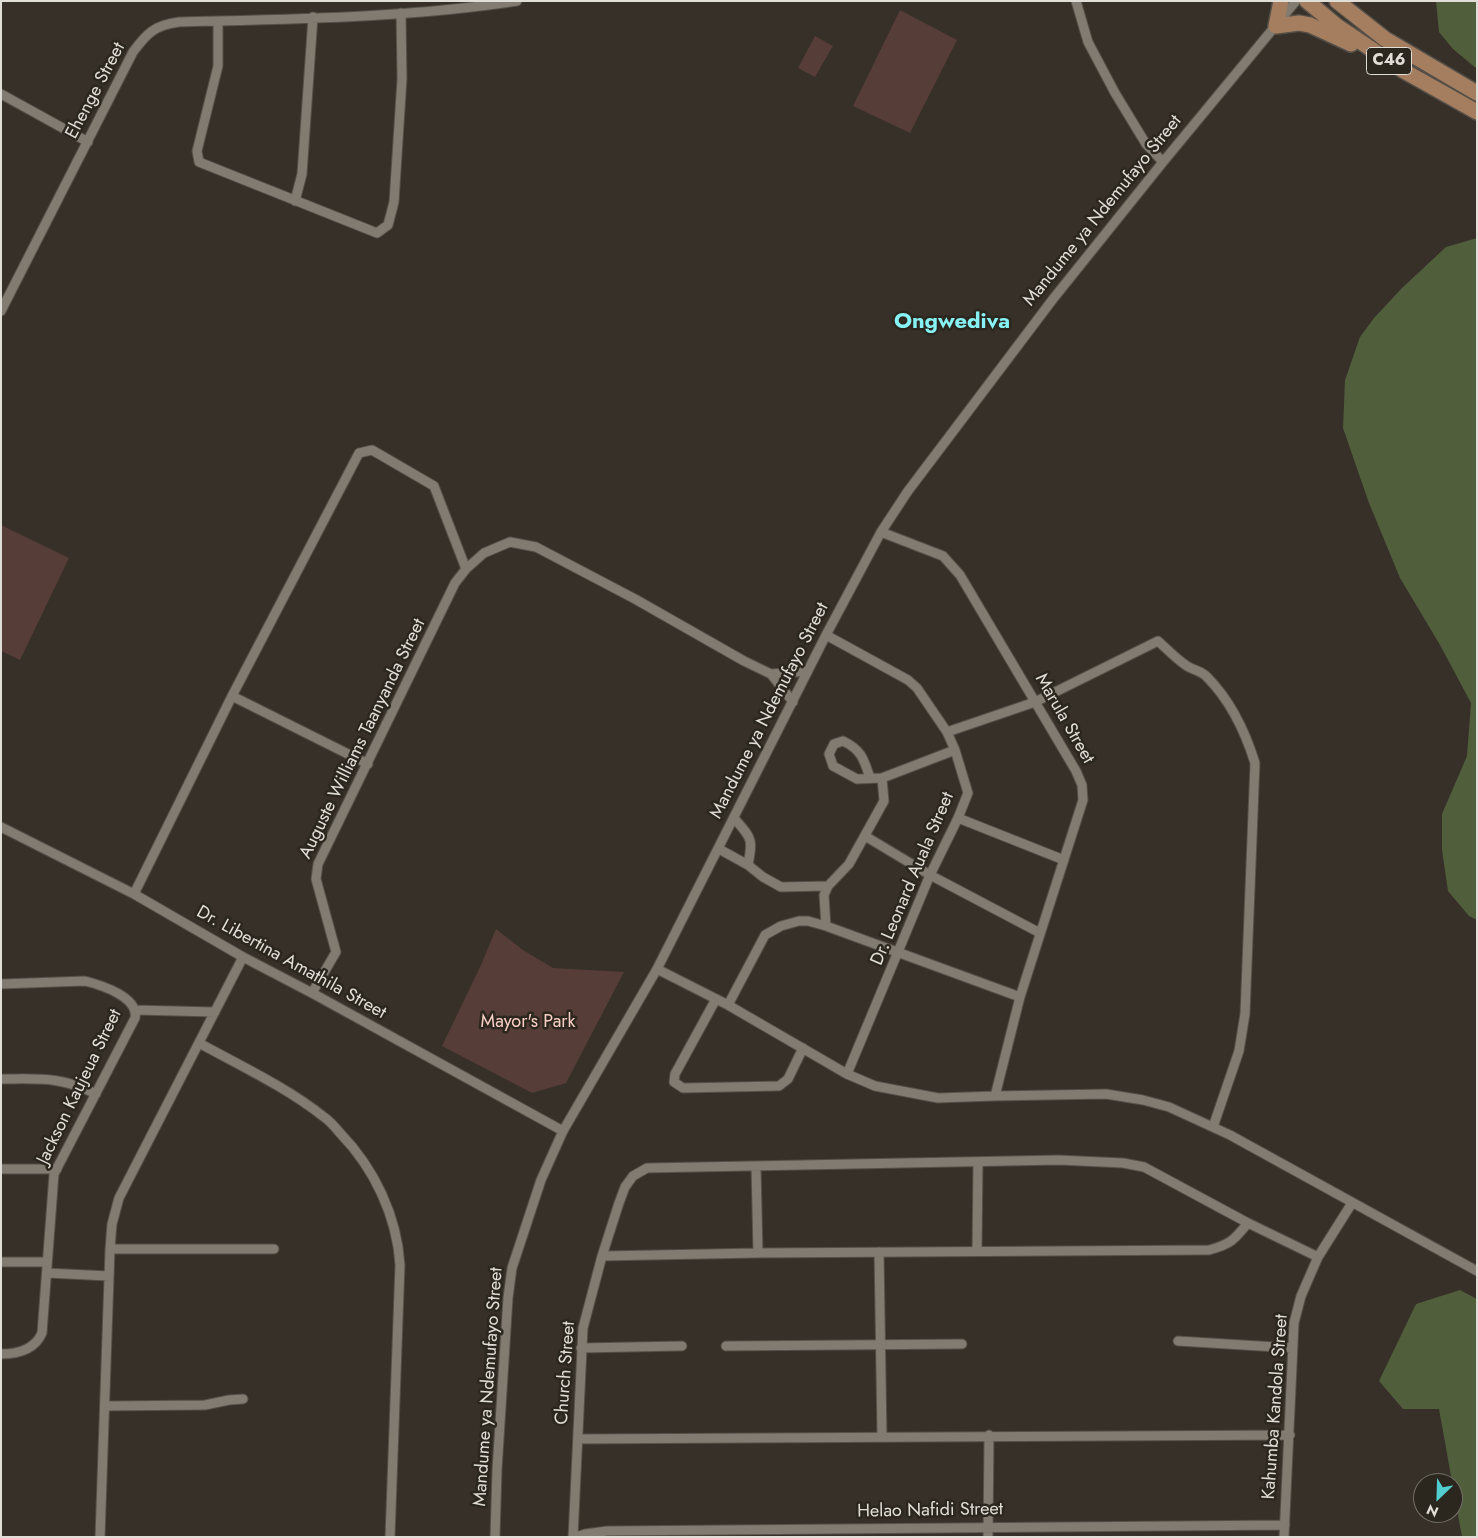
<!DOCTYPE html>
<style>
body{margin:0}
#map{position:relative;width:1478px;height:1538px;overflow:hidden;background:#363028;font-family:Jost,sans-serif}
canvas{display:block}
.frame{position:absolute;inset:0;border:2px solid #e1ded8;pointer-events:none}
.north{position:absolute;left:1413px;top:1473px;width:50px;height:50px;box-sizing:border-box;background:#2c271e;border:1px solid #747068;border-radius:50%;rotate:204deg;font-size:14px;font-weight:700;line-height:20px;text-align:center;color:#e1ded8}
.north::after{content:'';display:block;margin:auto;width:18px;height:22px;background:#52cdcf;clip-path:polygon(50% 0,100% 100%,50% 72%,0 100%)}
</style>
<div id="map">
<canvas width="1478" height="1538"></canvas>
<div class="frame"></div>
<div class="north">N</div>
</div>
<script>
const c = document.querySelector('canvas').getContext('2d');
c.lineJoin = 'round';
function fillPath(path, color) { c.fillStyle = color; c.fill(path, 'evenodd'); }
function strokePath(path, color, width, dash) { c.strokeStyle = color; c.lineWidth = width; c.lineCap = dash ? 'butt' : 'round'; c.setLineDash(dash || []); c.stroke(path); }
function label(font, color, halo, rows, align = 'center') {
  c.font = font + ' Jost,sans-serif'; c.lineWidth = 5; c.setLineDash([]); c.textBaseline = 'middle'; c.strokeStyle = halo; c.fillStyle = color; for (const [text, x, y, turn = 0] of rows) {
    c.save(); c.translate(x, y); c.rotate((+turn || 0) * Math.PI / 180); c.textAlign = isNaN(turn) ? turn : align; if (halo) c.strokeText(text, 0, 0); c.fillText(text, 0, 0); c.restore();
  }
}
fillPath(new Path2D(`
 M900,10L957,40L910,133L853,106Z
 M815,36L833,46L815,77L798,68Z
 M1,525L69,558L20,660L1,651Z
 M496,929L523,950L553,968L624,972L566,1083L532,1093L442,1046L481,965Z`), '#563d38');
fillPath(new Path2D(`
 M1436,1H1477V69L1453,49L1439,32Z
 M1477,238V920L1469,916L1448,891L1442,850V814L1467,756L1471,703L1440,645L1400,578L1369,503L1343,428L1345,380L1360,337L1374,318L1402,288L1446,247Z
 M1460,1290L1477,1299V1537H1462L1439,1409H1403L1379,1381L1416,1304Z`), '#505e3c');
const street = new Path2D(`
 M1076,1L1088,42L1115,93L1146,144L1163,162
 M218,21V66L197,151L199,162L377,233L388,225L394,202L402,79L401,13
 M1,94L88,142
 M295,201L302,174L313,17
 M1,311L133,52C147,33 155,25 179,22C292,19 406,18 517,1
 M881,532L943,556L960,575L1076,771L1082,785L1083,800L1020,997L995,1096
 M826,635L908,680L917,688L947,732L955,750L968,793L958,818L930,875L847,1074
 M771,674L808,671
 M232,696L368,764
 M947,732L1035,702L1158,641C1167,649 1176,659 1187,666C1193,670 1202,671 1207,677C1231,701 1245,731 1255,763L1245,1014L1239,1051L1213,1127
 M870,778C864,760 862,750 843,741L834,744L829,754L833,766L857,779L882,778L955,750
 M734,818C752,839 753,838 748,865
 M958,818L1064,860
 M1,827L134,894L243,957L312,993L563,1131
 M865,836L930,875L1040,933
 M719,849L748,865L763,877L781,887L828,886
 M134,894L232,696L359,453L372,450L434,486L466,569
 M826,926L824,895L828,886L849,864L884,801L882,778
 M657,969L728,1005L847,1074L875,1086L938,1098L995,1096L1106,1094L1143,1100L1169,1107L1230,1135L1477,1271
 M1,984L85,981C101,985 139,997 135,1018L54,1174L42,1333C35,1349 18,1354 1,1354
 M312,993L336,952L316,879L318,864L455,583L466,569L484,553L510,542L536,547L635,599L744,661L771,674L793,702
 M716,999L675,1074L674,1082L683,1088L779,1086L788,1079L803,1048
 M728,1005L765,935L781,926L799,921H808L826,926L1020,997
 M135,1010L215,1012
 M199,1043C241,1066 286,1087 324,1117C330,1121 335,1127 340,1133C374,1168 397,1216 400,1265L390,1537
 M1,1079C37,1079 62,1076 96,1094
 M756,1166L758,1253
 M1,1169H57
 M110,1249H274
 M977,1251L978,1163
 M879,1252L882,1436
 M602,1256L758,1253L1209,1250C1231,1244 1234,1240 1248,1223
 M1,1262H47
 M47,1273L109,1276
 M1178,1341L1292,1348
 M726,1346L962,1344
 M581,1348L682,1346
 M105,1406L205,1405L229,1400L243,1399
 M578,1439L1290,1435
 M100,1537L110,1249L112,1224L119,1198L243,957
 M495,1537L497,1470L508,1298L512,1268L541,1180L563,1131L657,969L826,635L881,532L908,491L1053,299L1163,162L1296,1
 M573,1537L583,1328L602,1256L619,1203L625,1187L633,1176L647,1168L1059,1160L1123,1163L1144,1167L1248,1223L1318,1257
 M576,1537L585,1534L607,1531L1285,1525
 M988,1537L989,1435
 M1284,1537L1294,1323L1301,1296L1318,1257L1352,1203`);
const primary = new Path2D(`
 M1281,1L1276,26L1299,23L1310,25L1351,44
 M1307,1L1337,26L1404,71L1477,112
 M1337,1L1385,39L1477,93`);
strokePath(street, '#544f48', 11);
strokePath(primary, '#544f48', 18);
strokePath(street, '#817b71', 9);
strokePath(primary, '#a57d5f', 15);
for (const [x, y, w] of [
 [1389,61,45]
]) { const box = new Path2D(); box.roundRect(x - w / 2, y - 13.5, w, 27, 4); c.fillStyle = '#2c271e'; c.fill(box); strokePath(box, '#e1ded8', 1); }
label('bold 16px', '#e1ded8', null, [
 ["C46",1389,61]
]);
label('18px', '#e1ded8', '#2c271e', [
 ["Ehenge Street",96,91,-62],
 ["Mandume ya Ndemufayo Street",1103,211,-51],
 ["Mandume ya Ndemufayo Street",770,711,-63],
 ["Marula Street",1064,719,60],
 ["Auguste Williams Taanyanda Street",363,739,-64],
 ["Dr. Leonard Auala Street",913,879,-67],
 ["Dr. Libertina Amathila Street",291,963,29],
 ["Jackson Kaujeua Street",80,1087,-64],
 ["Church Street",566,1373,-86],
 ["Mandume ya Ndemufayo Street",489,1387,-86],
 ["Kahumba Kandola Street",1276,1407,-86],
 ["Helao Nafidi Street",930,1511,-1]
]);
label('18px', '#f9cec4', '#2c271e', [
 ["Mayor's Park",528,1023]
]);
label('bold 22px', '#86f2f4', '#2c271e', [
 ["Ongwediva",952,323]
]);
</script>
